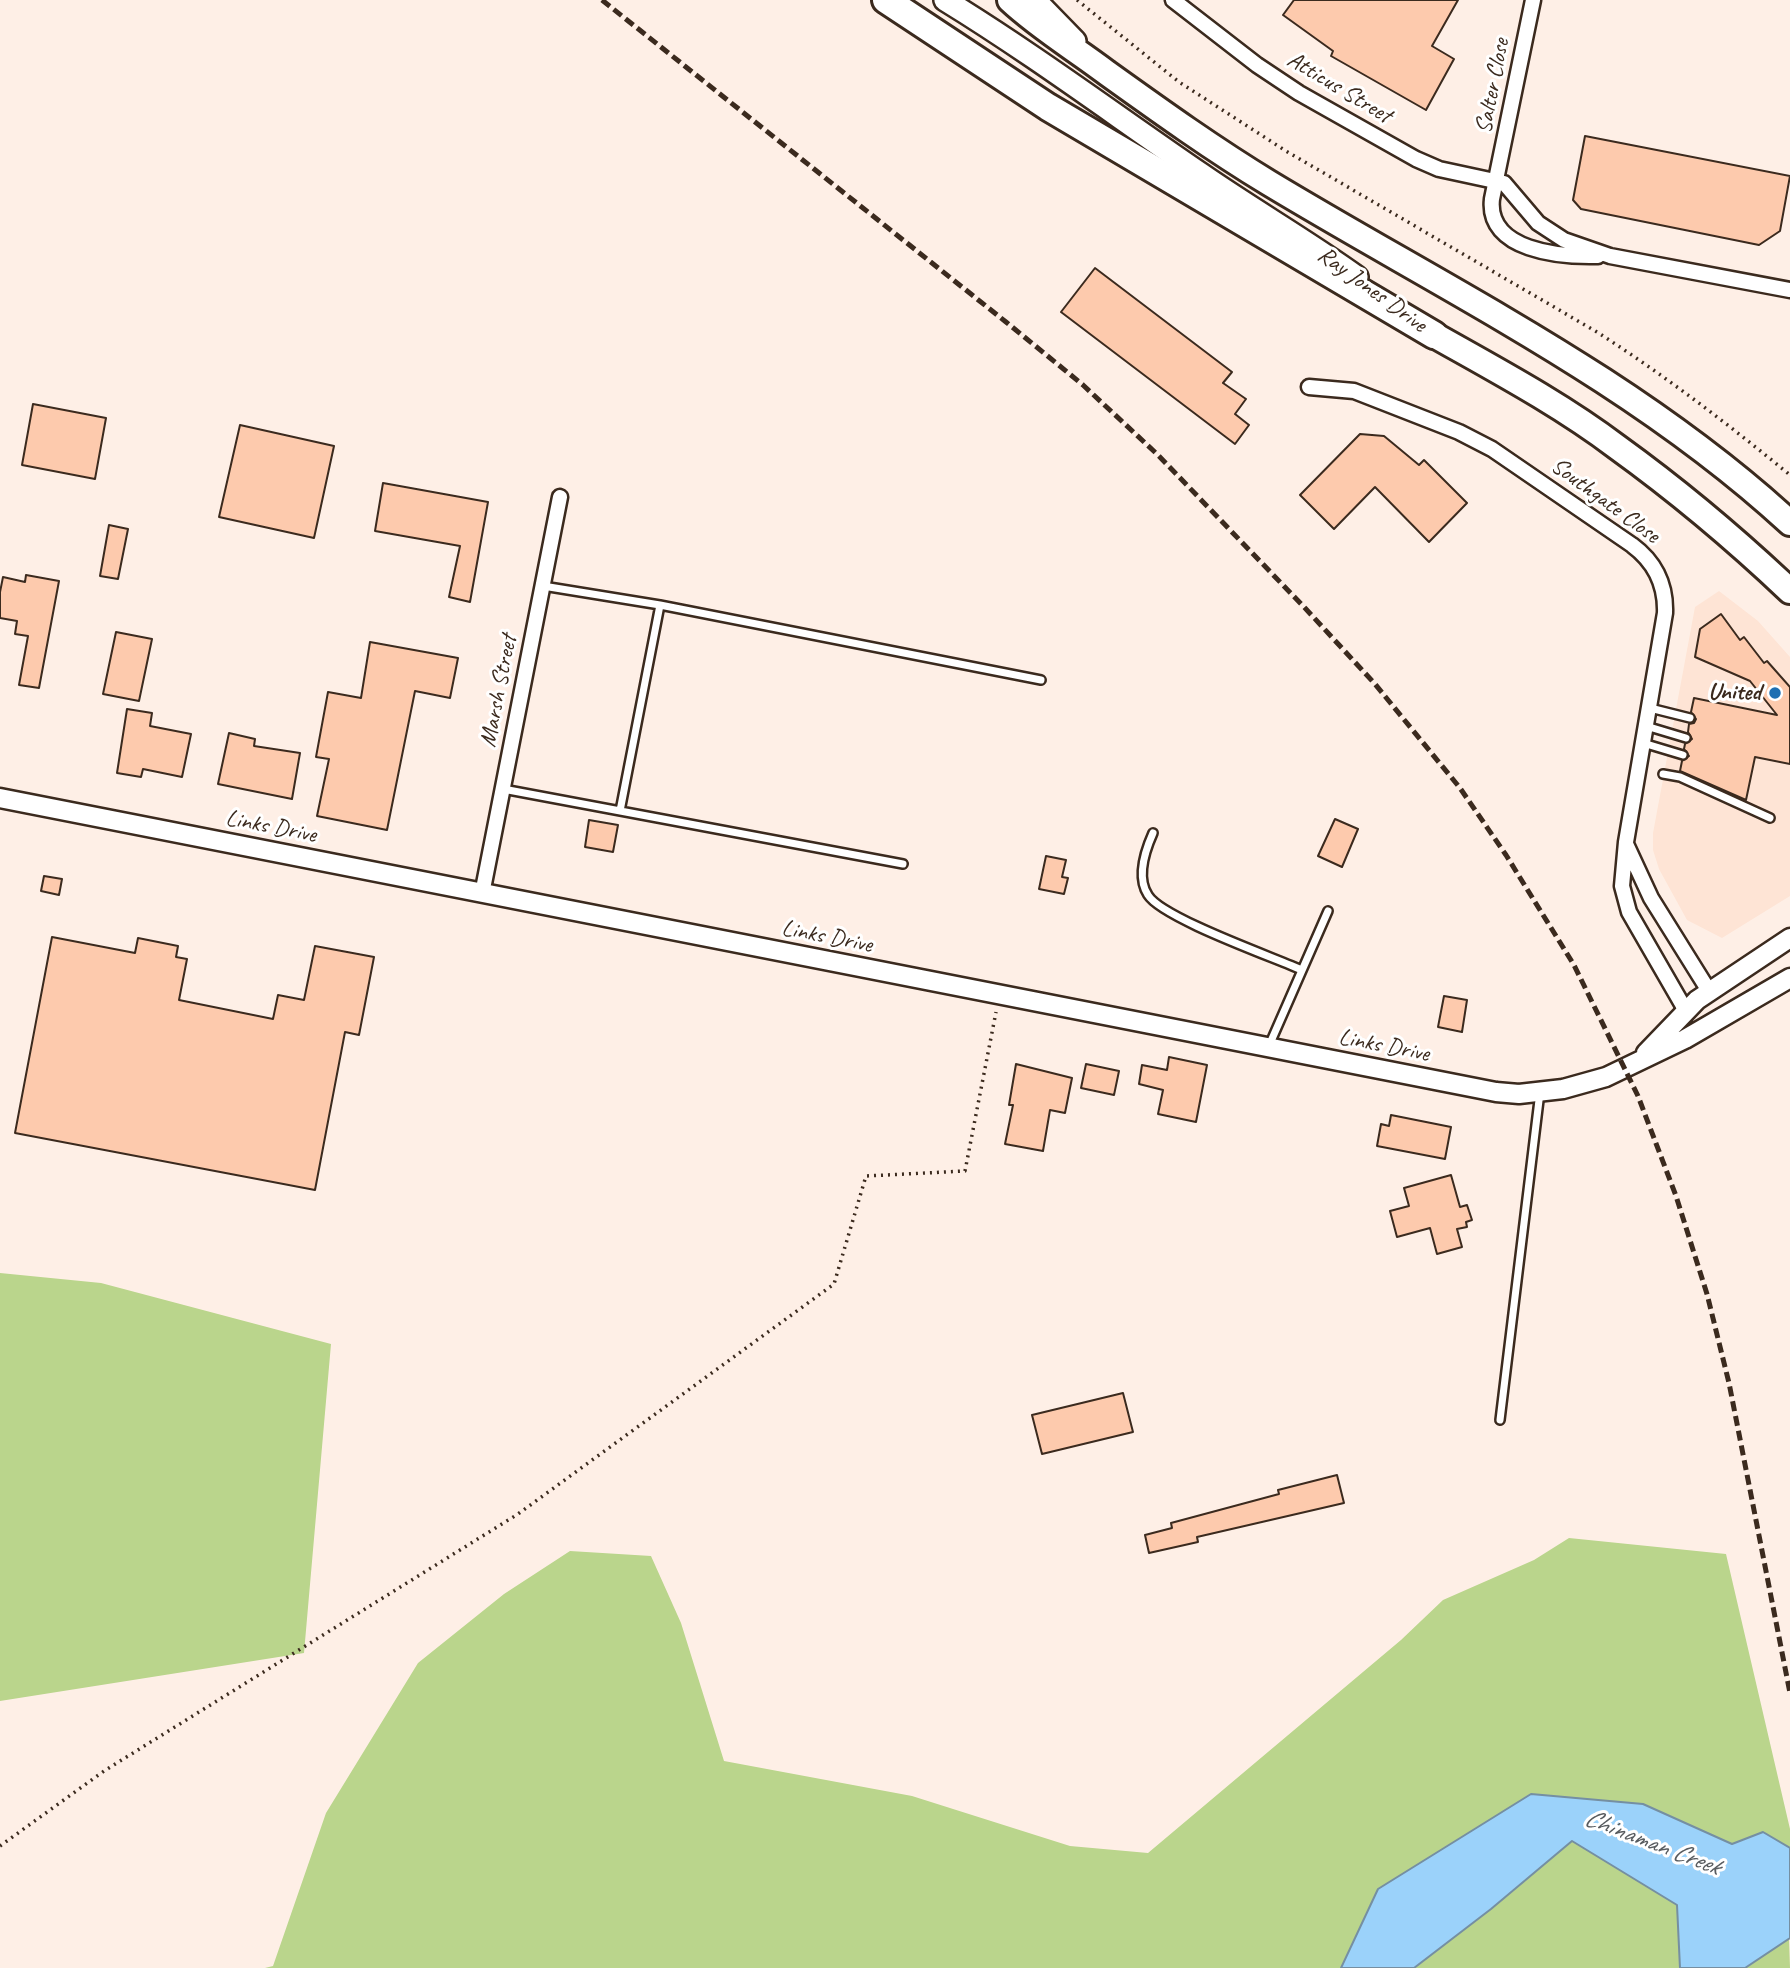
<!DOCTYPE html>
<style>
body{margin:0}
canvas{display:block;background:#feefe6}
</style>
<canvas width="1790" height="1968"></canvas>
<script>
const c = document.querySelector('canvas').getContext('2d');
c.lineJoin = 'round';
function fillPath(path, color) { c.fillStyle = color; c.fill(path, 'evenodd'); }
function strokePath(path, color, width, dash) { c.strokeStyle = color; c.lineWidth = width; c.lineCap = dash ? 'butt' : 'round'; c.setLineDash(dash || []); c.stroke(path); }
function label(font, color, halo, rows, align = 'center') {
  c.font = font + ' Caveat,sans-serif'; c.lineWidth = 6; c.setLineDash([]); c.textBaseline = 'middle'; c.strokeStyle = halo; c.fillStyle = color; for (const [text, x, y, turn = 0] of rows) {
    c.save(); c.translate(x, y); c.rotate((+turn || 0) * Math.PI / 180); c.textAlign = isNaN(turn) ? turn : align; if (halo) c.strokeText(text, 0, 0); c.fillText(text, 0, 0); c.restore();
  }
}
fillPath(new Path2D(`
 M1719,591L1758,621L1790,657V896L1722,938L1687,920L1659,869L1653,850V833L1695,607Z`), '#fee4d5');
fillPath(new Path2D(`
 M0,1273L101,1283L331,1344L304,1653L0,1701Z
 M1569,1538L1726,1554L1790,1829V1848L1763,1832L1732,1844L1643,1804L1531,1794L1378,1889L1341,1968H265L273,1966L326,1813L418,1663L504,1594L570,1551L651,1556L681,1623L724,1761L912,1796L1070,1846L1148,1853L1401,1640L1443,1600L1534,1560Z
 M1572,1841L1677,1905L1680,1968H1414L1491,1909Z
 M1789,1938L1790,1968H1745Z`), '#bad58c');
const water = new Path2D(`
 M1531,1794L1643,1804L1732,1844L1763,1832L1790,1848V1938L1745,1968H1680L1677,1905L1572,1841L1491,1909L1414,1968H1341L1378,1889Z`);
fillPath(water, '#9bd2fa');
strokePath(water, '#758fa2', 2);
const building = new Path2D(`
 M1294,0H1458L1432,46L1454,59L1426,110L1331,56L1333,51L1283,15Z
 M1585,136L1790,176L1780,231L1759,245L1581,209L1573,200Z
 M1095,268L1232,372L1223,383L1246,399L1235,414L1249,425L1235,444L1061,312Z
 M33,404L106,418L95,479L22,465Z
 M240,425L334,446L314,538L219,517Z
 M1360,434L1384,436L1419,465L1424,460L1467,503L1429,542L1375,487L1334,529L1300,495Z
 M383,483L488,502L470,602L449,597L460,546L375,531Z
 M109,525L128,529L118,579L100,576Z
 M26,575L59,581L39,688L19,685L28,636L15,634L17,621L0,618V592L3,577L25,582Z
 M1721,614L1740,640L1744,637L1764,663L1767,661L1790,687V764L1755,757L1746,800L1680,771L1682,761L1689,756L1684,749L1685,744L1692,739L1688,732L1689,724L1694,723L1696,719L1691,712L1694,698L1777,715L1750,681L1695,657L1700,629Z
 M116,632L152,639L139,701L103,694Z
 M370,642L458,658L450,698L415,691L387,830L317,816L329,759L316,757L328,692L361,698Z
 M127,709L152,713L150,726L191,734L182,777L143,769L141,777L117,773Z
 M229,733L255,739L254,746L300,753L292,799L218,784Z
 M1335,819L1358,829L1342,867L1318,856Z
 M589,820L618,825L613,852L585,847Z
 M1046,856L1066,860L1062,877L1068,878L1064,894L1039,889Z
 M44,876L62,879L59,895L41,891Z
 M52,937L135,953L138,938L178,946L176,957L187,959L179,1000L273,1019L278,995L304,1000L315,946L374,957L359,1035L345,1032L315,1190L15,1133Z
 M1444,996L1467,1000L1462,1032L1438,1027Z
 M1169,1057L1207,1065L1196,1122L1158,1114L1163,1090L1139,1084L1142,1065L1167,1070Z
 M1016,1064L1072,1078L1065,1113L1050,1110L1043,1151L1005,1144L1013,1105H1009Z
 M1086,1064L1119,1071L1114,1095L1081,1088Z
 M1391,1115L1451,1127L1445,1159L1377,1146L1381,1124L1389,1126Z
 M1451,1175L1460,1207L1467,1205L1472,1220L1466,1222L1467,1227L1457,1229L1462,1247L1437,1254L1430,1228L1397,1237L1390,1211L1409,1206L1404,1188Z
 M1123,1393L1133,1432L1042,1454L1032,1415Z
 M1337,1475L1344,1503L1197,1537L1198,1542L1149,1553L1145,1535L1172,1528L1171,1523L1279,1494L1278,1490Z`);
fillPath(building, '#fdcaad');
strokePath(building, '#3b2a1e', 2);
const service = new Path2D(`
 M543,586L660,605L1041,680
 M1650,708L1690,718
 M1646,726L1686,738
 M1643,743L1683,755
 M1663,774L1680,777L1770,818
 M503,789L903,864
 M620,811L660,605
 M1153,833C1145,851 1136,877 1148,895C1162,918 1273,957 1302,970
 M1268,1048L1328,911
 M1500,1420L1540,1092`);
const minor = new Path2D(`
 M1173,0L1257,65L1299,93L1416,159L1439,169L1504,183L1538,223L1564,240L1610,256L1790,290
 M1533,0L1492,199C1486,251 1561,257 1598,256
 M1309,387L1354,391L1459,432L1492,449L1632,545C1655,562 1666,584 1665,613L1626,842L1622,886L1629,912L1686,1011
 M1626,844L1651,898L1709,991
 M482,894L560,497`);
const tertiary = new Path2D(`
 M0,798L1496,1092L1519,1094L1563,1089L1606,1077L1685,1039L1790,978
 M1646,1053L1697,1000L1790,938`);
const secondary = new Path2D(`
 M945,0C1033,54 1116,116 1201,174C1253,210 1307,241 1357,277
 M1035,0L1075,41`);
const trunk = new Path2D(`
 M1010,0C1040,28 1074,48 1107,73C1160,111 1213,149 1269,183C1446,290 1636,381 1790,523
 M1434,335C1496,370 1560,404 1617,447C1678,491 1735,539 1790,591`);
const motorway = new Path2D(`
 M886,0L1048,107L1434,335`);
strokePath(service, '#3b2a1e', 12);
strokePath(minor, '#3b2a1e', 19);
strokePath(tertiary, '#3b2a1e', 23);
strokePath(secondary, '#3b2a1e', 26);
strokePath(trunk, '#3b2a1e', 30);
strokePath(motorway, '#3b2a1e', 32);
strokePath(new Path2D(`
 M1077,0L1179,82L1286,151L1597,332C1664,375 1728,424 1790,475
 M0,1846L104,1771L518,1514L834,1284L866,1176L965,1171L996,1012`), '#3b2a1e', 3.5, [2, 5]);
strokePath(service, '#fff', 7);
strokePath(minor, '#fff', 14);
strokePath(tertiary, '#fff', 18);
strokePath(secondary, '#fff', 21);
strokePath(trunk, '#fff', 24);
strokePath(motorway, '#fff', 26);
strokePath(new Path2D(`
 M602,0L1006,322L1083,385L1158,455L1305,608L1375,684L1460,788L1506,855L1574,965L1638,1096L1676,1196L1707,1294L1729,1383L1790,1693`), '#3b2a1e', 5, [10, 5]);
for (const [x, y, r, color] of [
 [1775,693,7,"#1f6fb2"]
]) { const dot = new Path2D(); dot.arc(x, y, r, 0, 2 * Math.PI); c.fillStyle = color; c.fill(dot); strokePath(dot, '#fff', 2.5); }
label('24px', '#3b2a1e', '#fff', [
 ["Salter Close",1493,86,-79],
 ["Atticus Street",1339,88,31],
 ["Ray Jones Drive",1372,290,36],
 ["Southgate Close",1605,501,36],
 ["Marsh Street",499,691,-79],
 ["Links Drive",271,827,11],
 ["Links Drive",827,937,11],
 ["Links Drive",1384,1046,11]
]);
label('bold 24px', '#3b2a1e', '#fff', [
 ["United",1761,693]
], 'right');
label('italic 26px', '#585c60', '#fff', [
 ["Chinaman Creek",1652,1843,21]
]);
</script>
